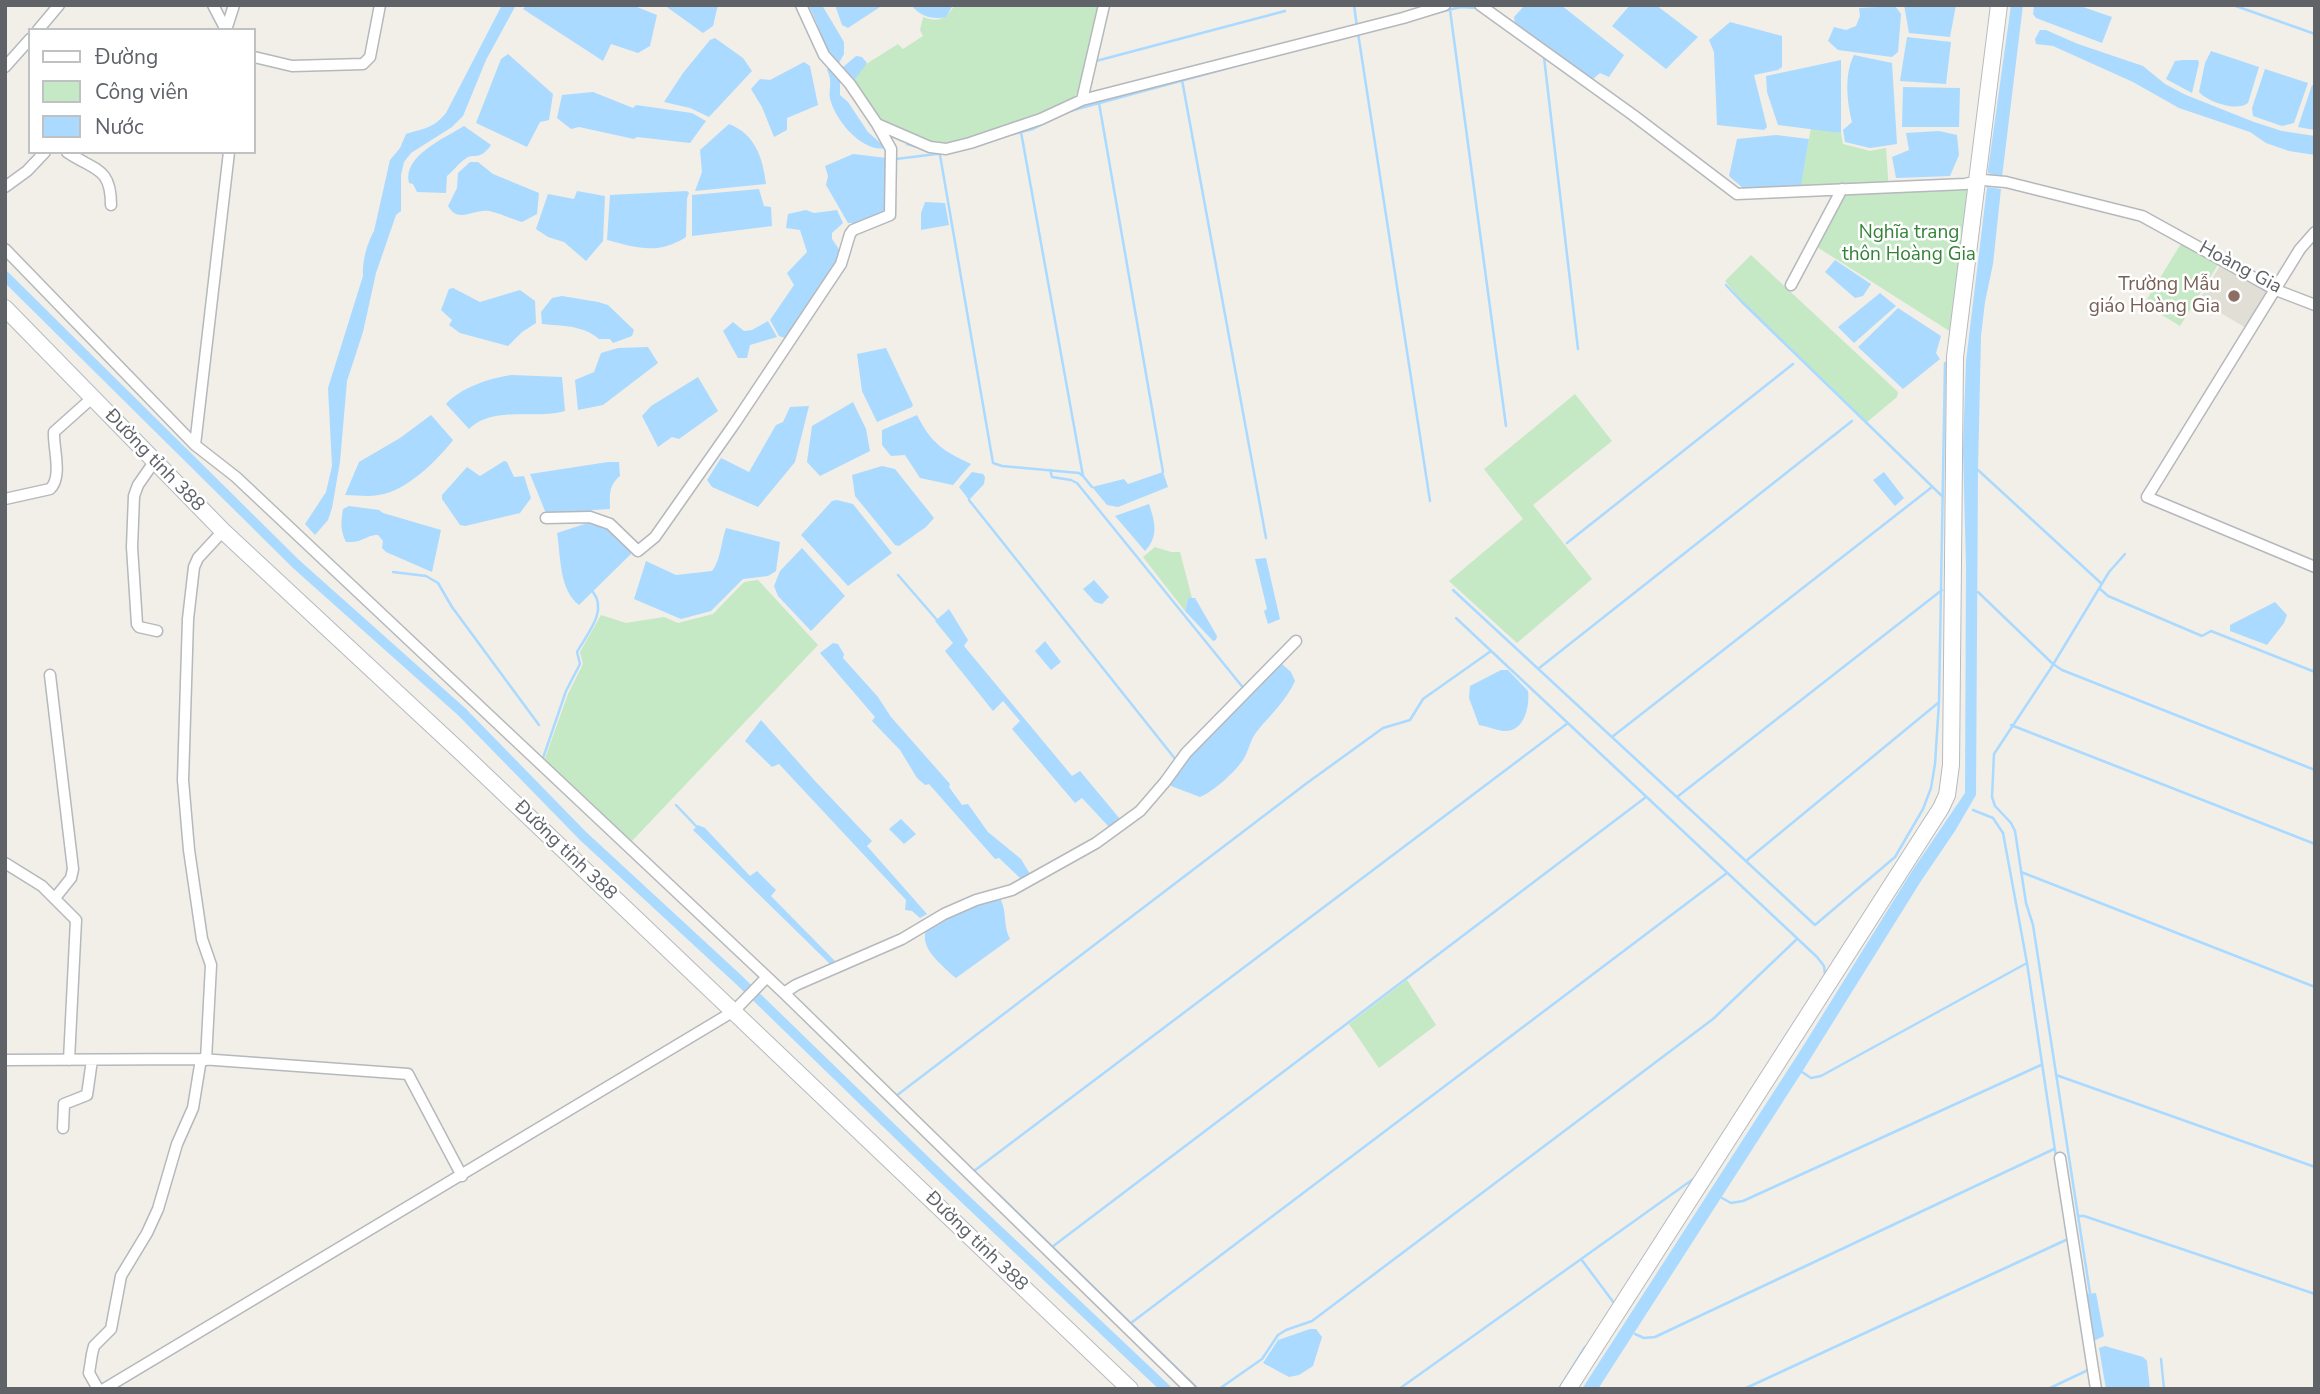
<!DOCTYPE html>
<meta charset="utf-8">
<style>
body{margin:0}
#map{position:relative;width:2320px;height:1394px;overflow:hidden;background:#f1efe8;font-family:"Nunito Sans",sans-serif}
canvas{display:block}
.frame{position:absolute;inset:0;border:7px solid #5f6368;pointer-events:none}
.legend{position:absolute;left:28px;top:28px;width:228px;height:126px;box-sizing:border-box;background:#fff;border:2px solid #bfc1c3;margin:0;padding:9px 12px;list-style:none;font-size:21px;color:#5f6368}
.legend li{display:flex;align-items:center;gap:14px;height:35px}
.legend b{width:35px;border:2px solid #bfc1c3}
</style>
<div id="map">
<canvas width="2320" height="1394"></canvas>
<div class="frame"></div>
<ul class="legend">
<li><b style="height:9px;background:#fff"></b>Đường</li>
<li><b style="height:19px;background:#c5e8c5"></b>Công viên</li>
<li><b style="height:19px;background:#aadaff"></b>Nước</li>
</ul>
</div>
<script>
const c = document.querySelector('canvas').getContext('2d');
c.lineJoin = 'round';
function fillPath(path, color) { c.fillStyle = color; c.fill(path, 'evenodd'); }
function strokePath(path, color, width, dash) { c.strokeStyle = color; c.lineWidth = width; c.lineCap = dash ? 'butt' : 'round'; c.setLineDash(dash || []); c.stroke(path); }
function label(font, color, halo, rows, align = 'center') {
  c.font = font + ' "Nunito Sans",sans-serif'; c.lineWidth = 5; c.setLineDash([]); c.textBaseline = 'middle'; c.strokeStyle = halo; c.fillStyle = color; for (const [text, x, y, turn = 0] of rows) {
    c.save(); c.translate(x, y); c.rotate((+turn || 0) * Math.PI / 180); c.textAlign = isNaN(turn) ? turn : align; if (halo) c.strokeText(text, 0, 0); c.fillText(text, 0, 0); c.restore();
  }
}
fillPath(new Path2D(`
 M2221,264L2269,291L2246,328L2199,300Z`), '#e1ded6');
fillPath(new Path2D(`
 M955,5H1102L1082,87L1068,104L969,141L933,145L884,126L853,82L863,66L898,44L903,49L923,36L920,30L923,17C939,23 945,19 955,5Z
 M1811,128L1841,133L1843,144L1870,151L1886,148L1889,192L1969,188L1951,332L1817,247L1850,186L1800,188Z
 M2182,242L2219,263L2180,326L2144,304Z
 M1751,255L1898,392L1897,397L1867,422L1743,302L1725,281Z
 M1575,394L1612,441L1533,505L1592,579L1517,643L1449,581L1523,519L1484,469Z
 M1155,547L1171,552H1180L1192,598H1188L1185,611L1143,557Z
 M758,580L818,645L631,842L544,761L568,694L583,664L580,652L601,615L626,623L664,617L678,623L713,614L744,582Z
 M1407,980L1436,1025L1379,1068L1349,1024Z`), '#c5e8c5');
fillPath(new Path2D(`
 M502,5H516L486,60L463,116L452,127L411,153L404,162L401,175V211L396,215L376,273L363,332L347,381L340,462L332,508L328,520L315,535L305,524L326,492L332,466L328,388L363,276C362,262 367,243 374,231L390,160L400,148L406,134C424,128 433,129 446,113Z
 M527,5H632L657,15L650,46L638,53L611,44L603,61L523,9Z
 M664,5H718L713,26L703,33Z
 M808,5H822L844,42V54L839,63C823,51 819,22 808,5Z
 M835,5H883L848,28L842,25Z
 M911,5H953L946,17C932,20 920,16 911,5Z
 M1525,5H1561L1624,55L1609,77L1600,73L1592,80L1515,25L1514,17Z
 M1630,5H1656L1698,37L1666,69L1612,26Z
 M1904,5H1956L1950,37L1909,33Z
 M2011,5H2023L2002,177L1988,173V170Z
 M2034,5L2083,7L2112,17L2102,43L2036,18L2033,14Z
 M1895,6L1901,14L1898,52L1892,57L1838,50L1828,41L1834,27L1846,30L1856,26L1860,16L1859,8Z
 M1730,22L1782,36V67L1778,70L1754,75L1767,127L1764,130L1717,125L1714,52L1709,40Z
 M2040,30H2046L2078,44L2143,66L2165,84L2186,95L2254,122L2282,131L2315,136V155L2289,151L2266,143L2250,132L2179,108L2133,82L2053,46L2036,44L2035,39Z
 M1907,37L1951,42L1946,84L1900,81Z
 M715,38L743,58L752,71L709,117L690,108L664,102L683,73L710,40Z
 M2211,51L2259,67L2248,103C2237,112 2208,102 2199,92L2205,63Z
 M508,54L553,94L549,120L540,122L527,147L476,123L501,59Z
 M1854,55L1892,63L1897,144L1870,148L1845,142L1843,130L1852,122C1847,102 1844,74 1854,55Z
 M856,56L862,57L867,63L853,82L842,68Z
 M1841,60V133L1778,125L1767,92L1766,76Z
 M2183,60H2198L2199,63L2192,93L2166,79L2175,61Z
 M804,62L810,66L818,105L787,118V130L774,137L762,107L751,89L760,79L770,80Z
 M830,67L840,79V95L848,102L868,132L886,148C863,153 837,122 831,102C828,94 831,87 830,80C830,76 828,73 827,69Z
 M2265,69L2308,83L2294,123L2282,126L2253,116L2252,108Z
 M2312,85L2315,86V130L2298,127Z
 M1903,87L1960,88L1959,127H1902Z
 M593,92L633,108L636,105L692,113L706,121L690,143L637,137L634,139L579,127L571,129L557,118L562,95Z
 M729,124C755,134 763,158 766,184L695,191L702,172L700,150Z
 M464,126L491,145C479,162 474,152 465,159C459,163 453,171 447,176L446,193L417,192L413,184L409,183C402,156 445,138 464,126Z
 M1939,131L1957,135L1959,155L1950,176L1896,178L1892,157L1909,150L1906,133Z
 M1776,135L1809,139L1801,185L1744,189L1729,176L1737,139Z
 M853,154L887,158V213L859,223H848L826,185L828,176L825,166Z
 M470,162H478L493,174L539,193L537,214L522,222C511,219 500,213 489,211C473,209 458,224 448,206L457,188L458,173Z
 M1987,187L2001,189L1993,264L1985,302L1981,336L1978,470L1976,795L1955,831L1921,881L1802,1072L1598,1389H1582L1802,1048L1912,871L1965,793L1966,566L1963,449L1966,361Z
 M759,189L764,206L771,207L772,226L692,236V195Z
 M577,191L605,196L603,241L586,261L564,242L548,237L536,229L548,194L574,199Z
 M687,191L689,193L687,198L686,237C658,255 637,248 607,240L610,195Z
 M925,202L945,203L949,225L921,230V213Z
 M806,210L814,213L837,210L843,223L832,233V239L841,252L839,259L785,338L779,336L770,320L794,285L787,273L807,252L800,230L786,228L788,214Z
 M1835,260L1871,284L1863,296L1855,298L1825,272Z
 M453,288L480,302L520,290L535,301L536,323L522,332L508,346L460,333L449,325L452,320L441,310L449,289Z
 M1880,293L1896,306L1854,343L1838,327Z
 M562,296L598,302L608,305L634,330L632,336L613,343L610,339H599C583,325 562,326 542,324L541,312L552,298Z
 M1898,308L1941,336L1936,353L1940,359L1903,389L1858,347Z
 M768,321L777,337L750,345L747,358H738L723,331L733,322L744,331L752,330Z
 M648,347L658,363L603,405L578,410L575,380L594,372L601,353L618,348Z
 M886,348L913,405L912,407L877,422L862,391L857,354Z
 M511,375L562,377L565,411C535,420 494,405 469,429L446,404C460,388 490,378 511,375Z
 M698,377L718,411L679,439L672,437L658,447L642,416L651,406Z
 M853,402L866,429L870,451L820,476L807,462L812,426Z
 M809,406L795,462L758,507L712,487L707,480L721,458L749,472L776,425L783,422L790,407Z
 M431,415L453,440C438,460 405,492 379,495C368,497 356,495 345,495L359,462L400,438Z
 M917,415C931,443 943,451 971,464L953,485L920,478L905,455L891,456L882,445V430Z
 M504,461L507,462L514,477L524,476L531,498L520,513L465,526L460,525L442,499V495L467,467L480,476Z
 M608,462H619L620,476C608,486 610,495 610,509L593,510L583,515L547,516L530,474Z
 M882,466L895,469L934,518L926,527L899,546L895,545L855,496L852,475Z
 M972,472L983,474L985,477L984,484L969,500L959,487Z
 M1163,472L1168,487L1118,507L1107,505L1092,487L1124,479L1128,484Z
 M1884,472L1904,498L1895,506L1873,480Z
 M837,500L853,504L892,553L848,586L801,535L832,501Z
 M1149,504C1155,522 1159,536 1145,551L1115,516Z
 M349,506L379,510L383,513L441,530L432,572L386,552L382,548L383,541L378,535C365,535 364,543 346,542C340,530 341,522 343,509Z
 M591,522L607,526L632,553L579,605C559,590 561,557 557,533Z
 M726,528L780,542L776,571L768,576L743,579L711,611L681,619L634,599L646,561L676,575L712,571C721,560 721,541 726,528Z
 M802,548L845,596L811,631L778,596L774,586L780,571Z
 M1266,558L1280,619L1268,624L1264,611L1267,609L1255,559Z
 M1094,580L1109,597L1102,604L1095,602L1083,589Z
 M1188,598H1195L1217,636L1216,640L1213,641L1185,611Z
 M2275,602L2287,615L2284,623L2267,645L2230,631V625Z
 M949,609L968,640L964,646L1072,776L1080,771L1120,819L1109,827L1082,798L1075,803L1012,729L1020,721L1003,701L993,711L945,651L953,643L935,621Z
 M1045,641L1061,662L1051,670L1035,651Z
 M833,643L838,644L844,654L843,658L878,697L891,717L950,784L949,787L962,805L968,804L988,832L1021,859L1030,874L1021,879L999,858L995,859L929,784L925,785L917,778L900,750L872,721L875,717L820,653Z
 M1282,664L1291,672L1295,681C1286,701 1271,714 1258,730C1250,739 1249,751 1243,760C1234,773 1214,791 1200,797L1171,786L1170,784L1181,765L1277,667Z
 M1501,670H1508L1528,691C1530,707 1524,733 1503,731C1495,730 1487,726 1479,725L1469,698L1470,686Z
 M761,720L815,781L872,841L867,846L927,914L920,918L912,911L905,910L906,900L779,764L772,767L745,741Z
 M901,819L916,834L904,844L889,829Z
 M698,825L705,828L750,876L757,871L776,890L771,896L835,961L830,964L693,830Z
 M998,899L1001,900C1007,913 1003,926 1010,939L956,978L952,975C939,962 918,947 927,927L978,904Z
 M2096,1293L2104,1336L2092,1342L2085,1294Z
 M1310,1329H1316L1322,1337L1313,1366L1299,1375L1289,1377L1263,1363L1278,1340Z
 M2105,1346L2143,1357L2147,1361L2150,1389H2106L2099,1348Z`), '#aadaff');
strokePath(new Path2D(`
 M1354,5L1357,27
 M2233,5L2315,34
 M1450,10L1506,426
 M1435,13L1461,7L1476,8
 M1358,33L1430,501
 M1541,55L1544,57L1578,349
 M1096,61L1285,11
 M1182,80L1266,538
 M1088,96L1109,5
 M1099,103L1163,472
 M1070,111L1243,64
 M1009,135L1033,129L1051,120
 M907,144L921,148
 M940,155L993,463L1002,466L1079,473L1083,476L1021,132
 M896,159L945,153
 M1726,285L1743,303L1943,497
 M1050,470L1052,477L1071,480L1077,483L1245,690
 M1978,470L2102,584
 M1083,476L1092,487
 M969,500L1176,760
 M1567,543L1793,364
 M393,572L426,576L438,583L452,607L539,725
 M898,575L937,620
 M2099,588L2108,596L2202,636L2211,631L2315,672
 M1453,590L1815,925L1895,857L1923,809L1931,788L1935,764L1939,702L1945,363
 M1978,592L2053,664L2062,670L2315,770
 M1456,618L1817,957L1824,966L1825,974
 M1538,669L1852,421
 M2011,725L2315,844
 M1612,737L1932,487
 M542,761L566,691L580,664L577,652C587,634 608,611 593,592
 M1677,797L1942,590
 M676,805L696,826
 M1973,810L1993,818L2003,833L2027,963L2056,1157
 M1746,861L1938,703
 M2021,872L2315,987
 M1802,1072L1811,1078L1821,1076L2027,963
 M2056,1075L2315,1167
 M896,1096L1307,783L1383,728L1410,720L1423,699L1491,651
 M974,1171L1568,723
 M998,1194L1198,1389
 M1722,1198L1731,1203L1743,1201L2041,1065
 M2078,1216H2084L2315,1294
 M1052,1247L1646,797
 M1581,1259L1614,1303
 M2090,1293L2033,925L2026,903L2015,831L2011,823L1995,806L1992,797L1994,754L2051,668L2109,572L2125,554
 M1131,1323L1727,873
 M1635,1334L1644,1338L1655,1337L2054,1149
 M2161,1359L2164,1389
 M1219,1389L1262,1359L1278,1335L1286,1330L1312,1321L1713,1019L1797,939
 M1399,1389L1696,1177
 M1559,1389L1585,1347
 M1744,1389L2068,1239
 M2048,1389L2088,1370`), '#aadaff', 2.5);
strokePath(new Path2D(`
 M5,276L296,564L462,712L583,836L739,980L944,1179L1166,1389`), '#aadaff', 10);
const street = new Path2D(`
 M213,5L226,30
 M801,5L824,55L850,84L877,124L930,147L946,149L970,143L1041,119L1082,100
 M1104,5L1082,100L1403,18L1445,5
 M1480,5L1633,115L1737,194L1965,184L1983,180L2006,182L2142,216L2276,290L2315,305
 M38,30L59,5
 M226,30L234,5
 M254,57L292,66L363,64L370,57L380,5
 M5,67L30,39
 M67,152C95,171 111,167 111,205
 M5,187L27,171L45,152
 M2315,232L2300,249L2147,497L2315,567
 M5,249L195,445L236,477L784,993L1190,1389
 M1791,285L1842,189
 M195,445L229,152
 M154,462L138,485L134,496L132,547L137,624L139,627L157,631
 M5,499L50,489C63,477 53,448 54,432L92,398
 M546,518L590,517L610,524L638,551L655,537L735,423L841,264L850,234L853,230L890,215L891,149L877,124
 M50,675L73,869L71,878L55,898
 M5,863L42,886L76,920L69,1060
 M784,993L796,985L902,939L944,914L976,900L1012,890L1096,843L1140,811L1165,782L1186,753L1296,641
 M5,1060L201,1059L408,1074L462,1176
 M206,1060L211,965L202,939L189,850L183,780L188,619L194,567L198,558L223,531
 M63,1128L64,1104L87,1095L92,1060
 M2060,1158L2096,1389
 M98,1389L89,1373L92,1354L94,1346L111,1329L121,1276L147,1233L158,1209L177,1144L193,1108L201,1059
 M104,1389L734,1011L766,978`);
const secondary = new Path2D(`
 M5,308L223,531L466,757L1130,1389
 M1568,1389L1941,808L1947,795L1951,765L1955,357L1999,5`);
strokePath(street, '#b5b8bc', 13);
strokePath(secondary, '#b6babf', 18);
strokePath(street, '#fff', 10);
strokePath(secondary, '#fff', 16);
for (const [x, y, r, color] of [
 [2234,296,7,"#8d6e63"]
]) { const dot = new Path2D(); dot.arc(x, y, r, 0, 2 * Math.PI); c.fillStyle = color; c.fill(dot); strokePath(dot, '#fff', 2.5); }
label('19px', '#348238', '#fff', [
 ["Nghĩa trang",1909,233],
 ["thôn Hoàng Gia",1909,255]
]);
label('19px', '#5f6368', '#fff', [
 ["Hoàng Gia",2240,268,28],
 ["Đường tỉnh 388",154,461,46],
 ["Đường tỉnh 388",565,851,44],
 ["Đường tỉnh 388",976,1242,44]
]);
label('19px', '#785e54', '#fff', [
 ["Trường Mẫu",2220,285],
 ["giáo Hoàng Gia",2220,307]
], 'right');
</script>
